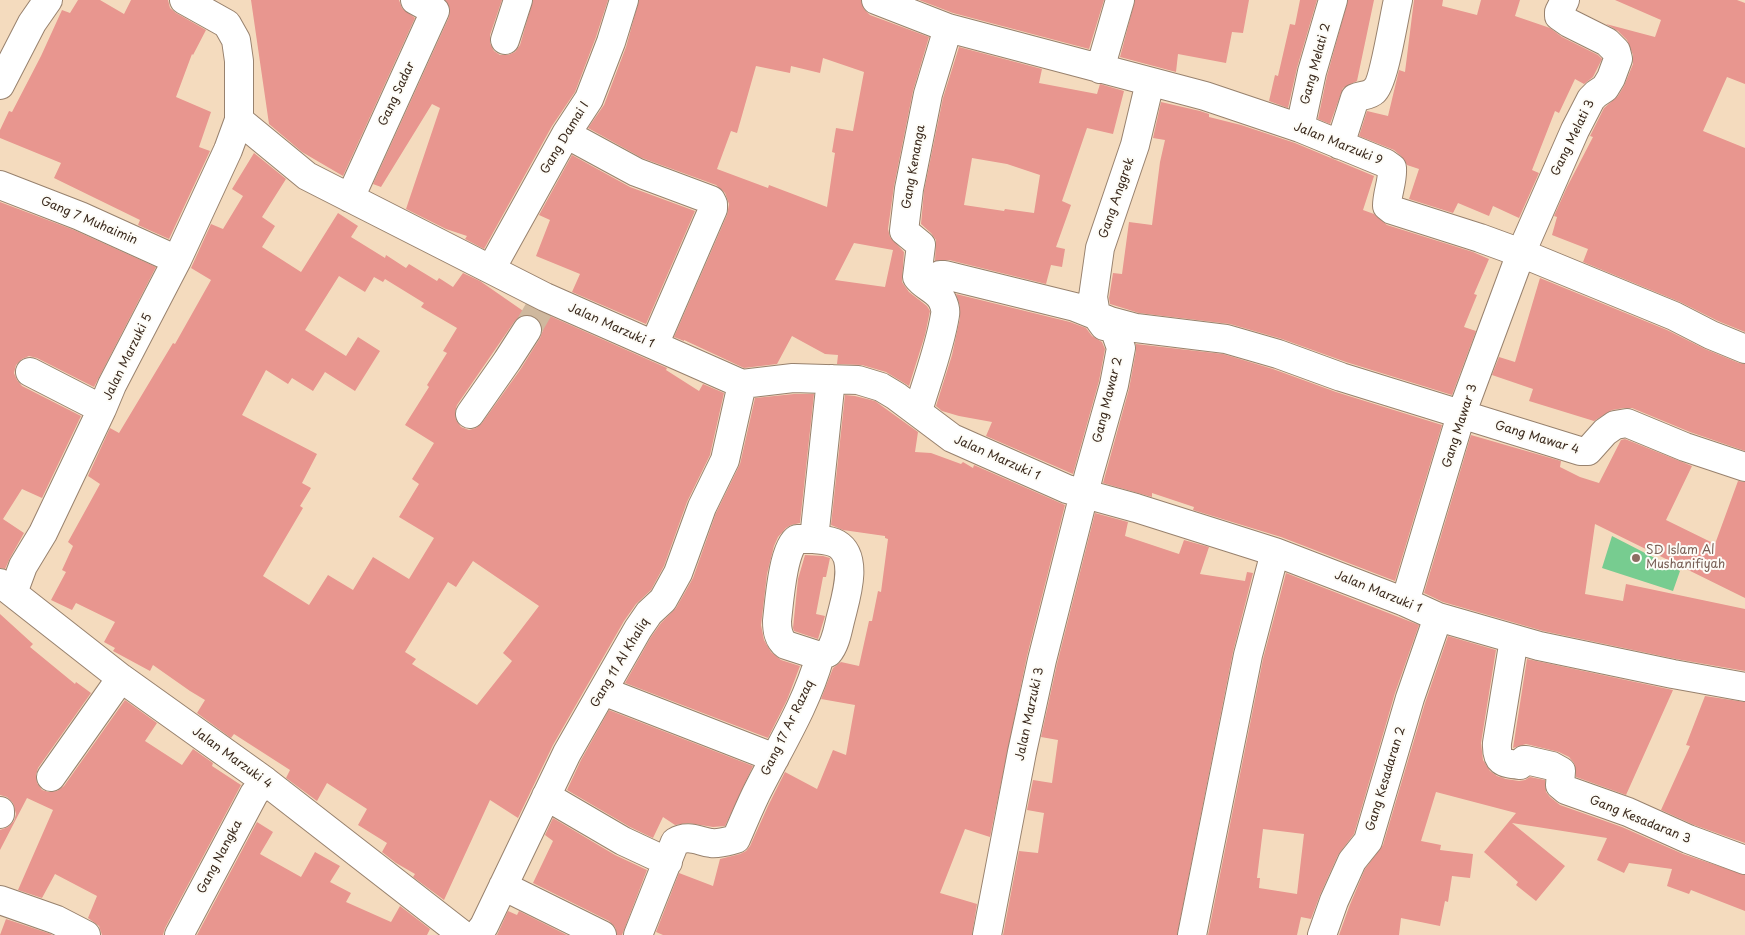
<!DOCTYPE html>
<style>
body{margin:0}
canvas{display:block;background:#f4dbbe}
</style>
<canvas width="1745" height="935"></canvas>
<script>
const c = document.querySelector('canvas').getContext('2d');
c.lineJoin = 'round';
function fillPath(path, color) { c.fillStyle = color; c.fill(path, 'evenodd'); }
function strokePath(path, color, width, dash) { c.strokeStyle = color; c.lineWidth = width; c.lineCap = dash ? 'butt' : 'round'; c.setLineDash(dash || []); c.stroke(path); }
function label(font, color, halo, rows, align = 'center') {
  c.font = font + ' "Playpen Sans",sans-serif'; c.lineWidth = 4; c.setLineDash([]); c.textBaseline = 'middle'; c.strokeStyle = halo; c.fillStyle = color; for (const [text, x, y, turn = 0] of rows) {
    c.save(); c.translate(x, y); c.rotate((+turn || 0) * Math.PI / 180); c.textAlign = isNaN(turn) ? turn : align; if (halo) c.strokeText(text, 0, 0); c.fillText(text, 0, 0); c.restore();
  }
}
fillPath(new Path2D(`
 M1612,536L1680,571L1673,591L1602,568Z`), '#77cc90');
fillPath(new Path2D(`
 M78,0H100L124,14L131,0H168L170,8L176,13L206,30L193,55L192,54L176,97L211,112L199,147L210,151L169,239L138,225L140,220L54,178L61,163L0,138V130L9,111L12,112L41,56L62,10L70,13Z
 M251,0H399L402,8L415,18L343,176L302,152L269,124Z
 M445,0H502L490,35V43L494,51L500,55H508L515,52L520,45L533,0H608L596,37L575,92L552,126L484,249L465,239L467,236L446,229L406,209L440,108L432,104L381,187L373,184L449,17L450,9Z
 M639,0H861L864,9L870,15L929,37L913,91L894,186L888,229L890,237L904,252L902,282L909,292L927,306L930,311L925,335L909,386L886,372L862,365L837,364L838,355L825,354L792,336L777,364L744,368L684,340V341L674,337L727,215L729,204L725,193L716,185L642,158L588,128L604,105L626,47ZM823,58L864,72L853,131L836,128L832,152L835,153L827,207L769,185L768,188L717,169L731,131L737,133L756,66L790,73L791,66L820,73ZM854,243L893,250L885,287L835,280Z
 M919,0H1104L1089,49L953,13Z
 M1135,0H1249L1243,33L1232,32L1226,63L1178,54L1176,72L1120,57Z
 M1300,0H1317L1297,68L1288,108L1269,101L1275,75L1278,76L1290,24L1295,25Z
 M1348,0H1374L1357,81L1343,88L1330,124L1318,119L1327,76Z
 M1414,0H1443L1442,6L1477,15L1481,0H1520L1515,16L1550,28L1562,37L1598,55L1602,59L1593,77L1584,84L1575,79L1559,113L1555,111L1532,170L1539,173L1519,218L1493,206L1489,216L1458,203L1453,213L1409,199L1419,169L1407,165L1401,156L1394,150L1359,136L1367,111L1388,116L1399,70L1405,72Z
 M1615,0H1737L1745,3V84L1727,77L1703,131L1745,148V332L1718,321L1680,302L1583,262L1588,249L1552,235L1557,217L1554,216L1567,187L1593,137L1590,136L1604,108L1618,96L1624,86L1633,64V55L1627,40L1618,31L1606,24L1655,37L1661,20Z
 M959,47L1042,69L1039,83L1097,94L1100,84L1124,91L1113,134L1087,128L1062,201L1071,205L1056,247L1065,249L1062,267L1051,265L1046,284L949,260L935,261L936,240L931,233L921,224L924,191L943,98ZM972,158L1007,164L1040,175L1034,213L1005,209L1004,211L964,205Z
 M1161,102L1200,111L1209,114V117L1241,125L1295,143L1374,176L1363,210L1374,214L1387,225L1473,252L1489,259L1474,294L1477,295L1464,327L1476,331L1452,395L1346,362L1282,339L1230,324L1139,313L1110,304L1109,298L1113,273L1122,274L1129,222L1152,225L1160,162L1165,140L1153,138Z
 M254,153L286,179L262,217L275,226L262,247L301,272L338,213L358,226L351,237L385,258L386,255L406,268L409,264L437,281L439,278L453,287L463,273L480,281L529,315L520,316L514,322L457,405L455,412L456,420L461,427L469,430L476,428L482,423L520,370L540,338L543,330L541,323L537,318L541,312L667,368L666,370L699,391L703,384L724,393L710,455L687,502L664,566L651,590L636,604L624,621L553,745L518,818L490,800L444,900L413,877L415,874L396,863L382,852L387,843L358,825L367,809L327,783L317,801L286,778L290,770L234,734L231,738L197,713L205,700L190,691L153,665L150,671L113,651L115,648L104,642L115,622L76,603L72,610L51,600L66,572L62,570L73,546L68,542L100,484L88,476L110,428L119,433L173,343L175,344L211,280L191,268L211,224L223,229L243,196L232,189ZM339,276L365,292L374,277L383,282L385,279L424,303L421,307L457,328L443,351L447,353L427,385L429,387L405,425L434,443L412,479L419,484L399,517L434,538L409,579L373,557L353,590L328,575L309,605L263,576L303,508L300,506L311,488L302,483L317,454L242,415L266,370L288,384L292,378L313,391L325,372L355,391L380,351L358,337L346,356L305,330ZM473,561L539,606L503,653L512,661L477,705L412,664L416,659L405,652L448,582L456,587Z
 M572,155L630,187L695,211L646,324L572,292L580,274L536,256L550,220L539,215Z
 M0,202L74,230L156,267L94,387L37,358L29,356L22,359L16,365L14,373L17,380L22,386L81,416L42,498L22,489L3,519L24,533L10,558L5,569L0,568Z
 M1540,278L1667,330L1705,349L1739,363L1745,364V451L1690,432L1632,408H1624L1612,410L1594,421L1529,401L1533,389L1492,375L1499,357L1515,362Z
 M956,294L1070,322L1086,328L1092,336L1102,342L1105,349L1099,381L1073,474L986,436L992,422L959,416L942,411L936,406L952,355L960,318V306Z
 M1136,344L1223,354L1273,369L1336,392L1442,425L1395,581L1281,537L1193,510L1194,507L1152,493V497L1103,483L1129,389L1136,351Z
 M794,394H814L800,523L791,525L786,528L778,537L774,546L767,574L761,625L764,640L771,652L781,660L800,666L787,700L768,738L625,683L651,637L661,623L676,608L693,578L716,513L740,464L755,398Z
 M845,395L855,396L875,401L918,432L915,452L931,453L961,464L963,462L973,468L974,465L1065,505L1027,656L990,837L965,829L940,893L977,904L972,935H663L656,932L679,873L713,886L720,859L740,854L746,851L750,846L768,806L785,772L817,789L833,750L846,755L855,705L821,699L833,668L841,662L859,666L869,621H872L878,591L881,592L888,539L885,538V536L843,530L831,525Z
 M1471,435L1561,461L1560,467L1580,477L1599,483L1621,440L1625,439L1692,466L1666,520L1715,544L1738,481L1745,482V598L1595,524L1585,594L1623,601L1626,584L1745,609V671L1676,659L1543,631L1443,602L1424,593Z
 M1095,513L1128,522L1125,536L1179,554L1184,540L1209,547L1200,574L1245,581L1247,572L1253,573L1233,652L1177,935H1003L1019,851L1038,853L1044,813L1027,810L1033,780L1052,783L1058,740L1041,737L1057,664Z
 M805,555L823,556L830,558L826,577H823L816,614L825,616L818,639L794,631L793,628L798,579Z
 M1286,573L1419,625L1395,693L1354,834L1338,855L1320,895L1311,919L1301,917L1297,935H1208L1263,659ZM1263,829L1304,834L1297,894L1259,888L1260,878H1257Z
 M0,614L33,644L30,647L75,684L76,682L91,693L38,768L36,775L37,783L42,790L49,792L57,791L64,786L125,700L157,723L145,741L182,765L193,749L213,763L212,766L241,785L165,928L163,935H102L99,926L88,918L97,896L55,874L42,898L18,890L53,810L27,798L0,850V830L8,827L14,821L16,814L13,803L7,797L0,795Z
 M1448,636L1496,650L1481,743L1483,760L1490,771L1497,776L1506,779L1519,781L1525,780L1530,777L1545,780L1546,792L1550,797L1560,805L1622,827L1683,854L1745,875V911L1691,890L1689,894L1667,886L1672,869L1629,863L1624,873L1597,860L1607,838L1512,823L1565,866L1536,901L1516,885L1518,882L1484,852L1516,813L1436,792L1421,841L1441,845L1440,850L1473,854L1470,878L1452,876L1448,902L1445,901L1440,926L1401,918L1399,935H1339L1349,907L1365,869L1383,845L1425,703Z
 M1527,659L1673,690L1626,795L1576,777L1574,763L1569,757L1559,752L1526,744L1513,748Z
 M1705,696L1745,702V843L1694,825L1661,810L1690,746L1686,745Z
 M609,710L753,766L725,826L713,827L688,823L675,825L663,817L653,838L630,827L567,790L581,760Z
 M553,818L615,855L647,870L622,935H617L615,927L609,921L533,883L553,841L545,835Z
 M257,822L273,832L260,854L301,877L315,852L340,866L330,882L351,893L346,902L391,922L400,906L430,929L427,935H197Z
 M508,911L517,915L519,911L567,935H497Z
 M6,919L51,934L52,935H0Z`), '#e8968f');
strokePath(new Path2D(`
 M527,330L543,302`), '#cfb89e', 28, [28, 14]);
const minor = new Path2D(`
 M876,0L948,28L1205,96L1300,128L1385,163L1392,168C1393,181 1387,193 1387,206L1392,210L1480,238L1521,253L1674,316L1711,335L1745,349
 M505,40L518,0
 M1100,69L1120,0
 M0,85L32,23L48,0
 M239,120L307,176L545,297L742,384L793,378L858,380L881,387L896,396L952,438L1067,489L1136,508L1275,552L1405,602L1438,617L1539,646L1673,674L1745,687
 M1300,128L1312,72L1333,0
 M566,134L636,172L711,200L713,204V209L654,345
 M1340,145L1355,98C1361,95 1369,96 1374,91C1384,83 1394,16 1398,0
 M0,185L80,216L177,260
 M350,198L435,11L415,0
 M491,269L566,134L589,99L611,42L624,0
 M936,291L937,281L940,275H945L1075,307L1110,321L1136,328L1226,339L1278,354L1341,377L1580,451H1588L1605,432L1615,425L1627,423L1685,447L1745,467
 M30,372L102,409
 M918,411C927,380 940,347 945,315C946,310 944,304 942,300C936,289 924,287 917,277L921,245L904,231L909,189L928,94L948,28
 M470,414L507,361L527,330
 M814,539C822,540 830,540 837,544C859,557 846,597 841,617C838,628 836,644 828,653L820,656
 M0,583L121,678L265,781L463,935
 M13,593L23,566L43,533L102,409L112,385L177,260L228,150L239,120V61L236,40L227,24L184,0
 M1405,602L1461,415L1521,253L1575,130L1591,99L1596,94L1605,88L1611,78L1618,59L1616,51L1607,42L1569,23L1559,16V12L1565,0
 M1514,639L1497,743C1496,762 1502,763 1520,765L1524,760H1526L1552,766L1561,771L1560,785L1566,790L1628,812L1688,839L1745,860
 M603,691L775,758
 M51,777L121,678
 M546,796L623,841L668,862
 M0,811V814
 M503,886L602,935
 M0,900L57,920L86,935
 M179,935L254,794L265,781
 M477,935L484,926L567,753L638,629L649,613L663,600L678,573L702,507L725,460L742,384
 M638,935L675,842C688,834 698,841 711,843C720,844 728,841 736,839C744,821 751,803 760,786C782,743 807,703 820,656L786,645C778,639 777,630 777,621C779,604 783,547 797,539H814L831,379
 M987,935L1022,752L1042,660L1089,474L1114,385L1121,348L1114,328L1104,326L1096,315L1093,297L1100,248L1135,145L1150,82
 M1192,935L1248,655L1275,552
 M1322,935L1334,901L1352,861L1368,841L1410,698L1438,617`);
strokePath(minor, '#98826e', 30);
strokePath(minor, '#fff', 28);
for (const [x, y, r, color] of [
 [1636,558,5,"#8d6e63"]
]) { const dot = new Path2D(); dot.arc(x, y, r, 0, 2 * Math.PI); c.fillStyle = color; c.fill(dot); strokePath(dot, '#fdfcf7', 2); }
label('12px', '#3b2a1e', '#fdfcf7', [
 ["Gang Melati 2",1316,64,-75],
 ["Gang Sadar",397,94,-65],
 ["Gang Damai I",565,138,-59],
 ["Gang Melati 3",1573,138,-64],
 ["Jalan Marzuki 9",1338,144,22],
 ["Gang Kenanga",914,167,-80],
 ["Gang Anggrek",1117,198,-71],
 ["Gang 7 Muhaimin",89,221,23],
 ["Jalan Marzuki 1",611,326,24],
 ["Jalan Marzuki 5",128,357,-64],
 ["Gang Mawar 2",1108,400,-76],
 ["Gang Mawar 3",1460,426,-72],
 ["Gang Mawar 4",1537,438,17],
 ["Jalan Marzuki 1",997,458,24],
 ["Jalan Marzuki 1",1378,592,22],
 ["Gang 11 Al Khaliq",620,663,-59],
 ["Jalan Marzuki 3",1030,714,-78],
 ["Gang 17 Ar Razaq",788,728,-64],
 ["Jalan Marzuki 4",232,758,36],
 ["Gang Kesadaran 2",1386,779,-73],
 ["Gang Kesadaran 3",1640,820,22],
 ["Gang Nangka",220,857,-62]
]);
label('12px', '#785e54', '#fdfcf7', [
 ["SD Islam Al",1646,551],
 ["Mushanifiyah",1646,565]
], 'left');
</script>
